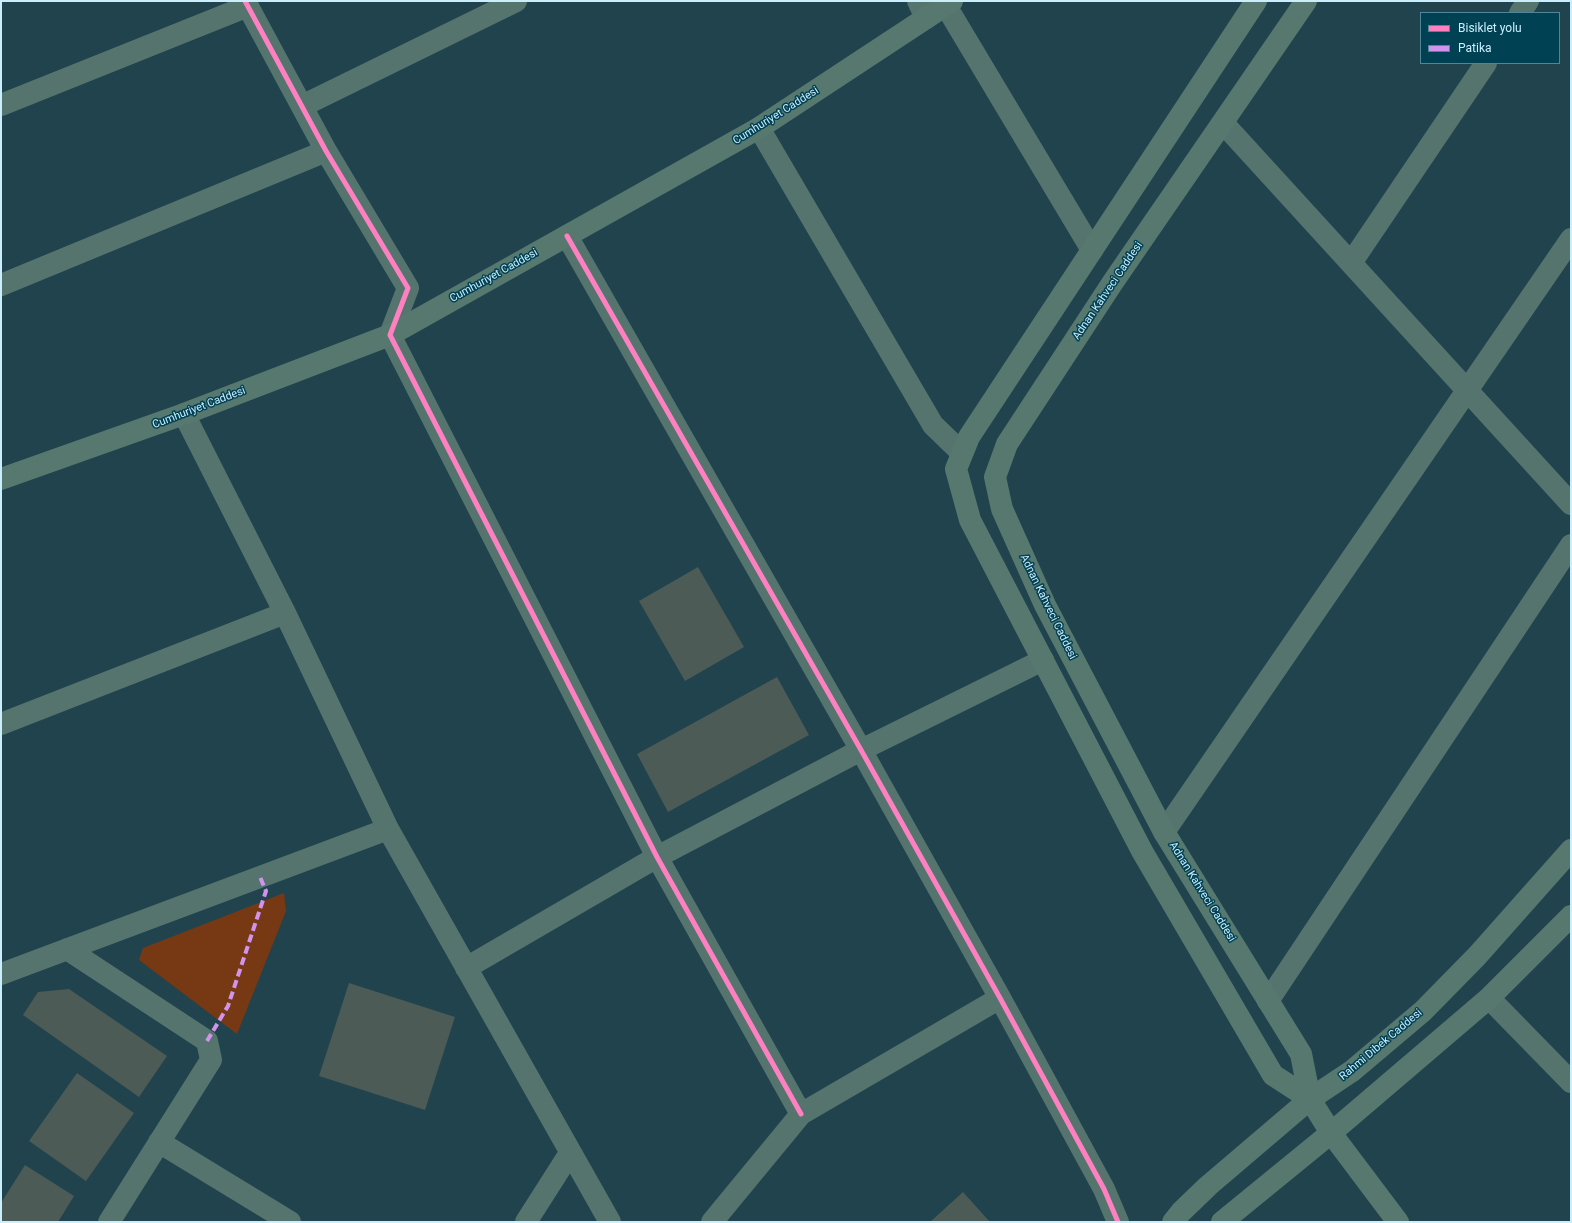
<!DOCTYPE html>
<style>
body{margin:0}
#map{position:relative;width:1572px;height:1223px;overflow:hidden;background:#21434e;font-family:Roboto,sans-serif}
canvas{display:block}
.frame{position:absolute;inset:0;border:2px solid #cbeefd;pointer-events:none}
.legend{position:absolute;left:1420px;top:12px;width:140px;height:52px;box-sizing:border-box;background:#004154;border:1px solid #518698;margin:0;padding:5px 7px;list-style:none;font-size:12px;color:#cbeefd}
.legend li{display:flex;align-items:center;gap:8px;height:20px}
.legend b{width:20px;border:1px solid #518698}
</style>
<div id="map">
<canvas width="1572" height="1223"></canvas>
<div class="frame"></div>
<ul class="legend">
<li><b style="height:5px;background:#ff80c0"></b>Bisiklet yolu</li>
<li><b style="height:5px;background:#d193ec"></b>Patika</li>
</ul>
</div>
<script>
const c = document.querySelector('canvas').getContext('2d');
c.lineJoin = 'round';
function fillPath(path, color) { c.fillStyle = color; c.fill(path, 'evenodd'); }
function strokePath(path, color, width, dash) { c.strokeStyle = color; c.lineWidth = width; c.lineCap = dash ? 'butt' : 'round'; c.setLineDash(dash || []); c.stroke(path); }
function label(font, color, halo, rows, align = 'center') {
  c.font = font + ' Roboto,sans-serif'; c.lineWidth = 3; c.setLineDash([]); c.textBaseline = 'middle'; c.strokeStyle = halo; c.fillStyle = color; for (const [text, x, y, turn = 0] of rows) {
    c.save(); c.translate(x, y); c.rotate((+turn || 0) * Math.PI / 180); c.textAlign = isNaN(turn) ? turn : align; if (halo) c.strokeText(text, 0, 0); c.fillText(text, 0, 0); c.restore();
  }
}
fillPath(new Path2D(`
 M284,893L286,911L237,1034L139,960L143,948Z`), '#773913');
fillPath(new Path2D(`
 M698,567L744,647L685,681L639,601Z
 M777,677L809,735L668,812L637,754Z
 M349,983L455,1017L425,1110L319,1076Z
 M69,989L167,1056L139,1097L23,1015L38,992Z
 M77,1073L134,1113L86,1181L29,1141Z
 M25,1165L74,1196L58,1222H1V1203Z
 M963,1192L990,1222H930Z`), '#4c5b55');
strokePath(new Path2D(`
 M245,1L326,151L408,288L390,335L657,857L801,1114
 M918,1L926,18
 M946,6L1092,250
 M1520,13L1528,1
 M1,105L248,6
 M302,106L516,1
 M1223,123L1571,504
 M759,128L933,425L962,453
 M567,236L861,750L1000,998L1104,1189L1118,1222
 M1351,263L1486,63
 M1,285L326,151
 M184,414L285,613L388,829L610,1222
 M1,724L285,613
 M1164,832L1571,239
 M67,949L207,1041L211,1060L109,1222
 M466,968L657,857L861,750L1043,660
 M1,974L388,829
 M1489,998L1571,1082
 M1268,1001L1571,545
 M159,1142L290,1222
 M526,1222L570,1153
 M712,1222L801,1114L1000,998`), '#55746e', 22);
strokePath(new Path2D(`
 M1256,1L969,437L956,469L970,520L1142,851L1273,1075L1310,1099
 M1306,1L1113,282L1007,444L995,477L1002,509L1045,605L1164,832L1301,1054L1310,1099L1331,1133L1398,1222
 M1,479L184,414L390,335L759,128L952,1
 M1173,1222L1181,1212L1208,1186L1310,1099L1352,1071L1423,1011L1477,956L1571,850
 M1222,1222L1331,1133L1489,998L1571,916`), '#56786e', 22);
strokePath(new Path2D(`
 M207,1041L228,1006L266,891L260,877`), '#d193ec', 4, [8, 4]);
strokePath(new Path2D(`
 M245,1L326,151L408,288L390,335L657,857L801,1114
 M567,236L861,750L1000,998L1104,1189L1118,1222`), '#ff80c0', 5);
label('11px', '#cbeefd', '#004154', [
 ["Cumhuriyet Caddesi",776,116,-32],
 ["Cumhuriyet Caddesi",494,276,-29],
 ["Adnan Kahveci Caddesi",1108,291,-56],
 ["Cumhuriyet Caddesi",199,408,-21],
 ["Adnan Kahveci Caddesi",1048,607,64],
 ["Adnan Kahveci Caddesi",1202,892,58],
 ["Rahmi Dibek Caddesi",1381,1045,-40]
]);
</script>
